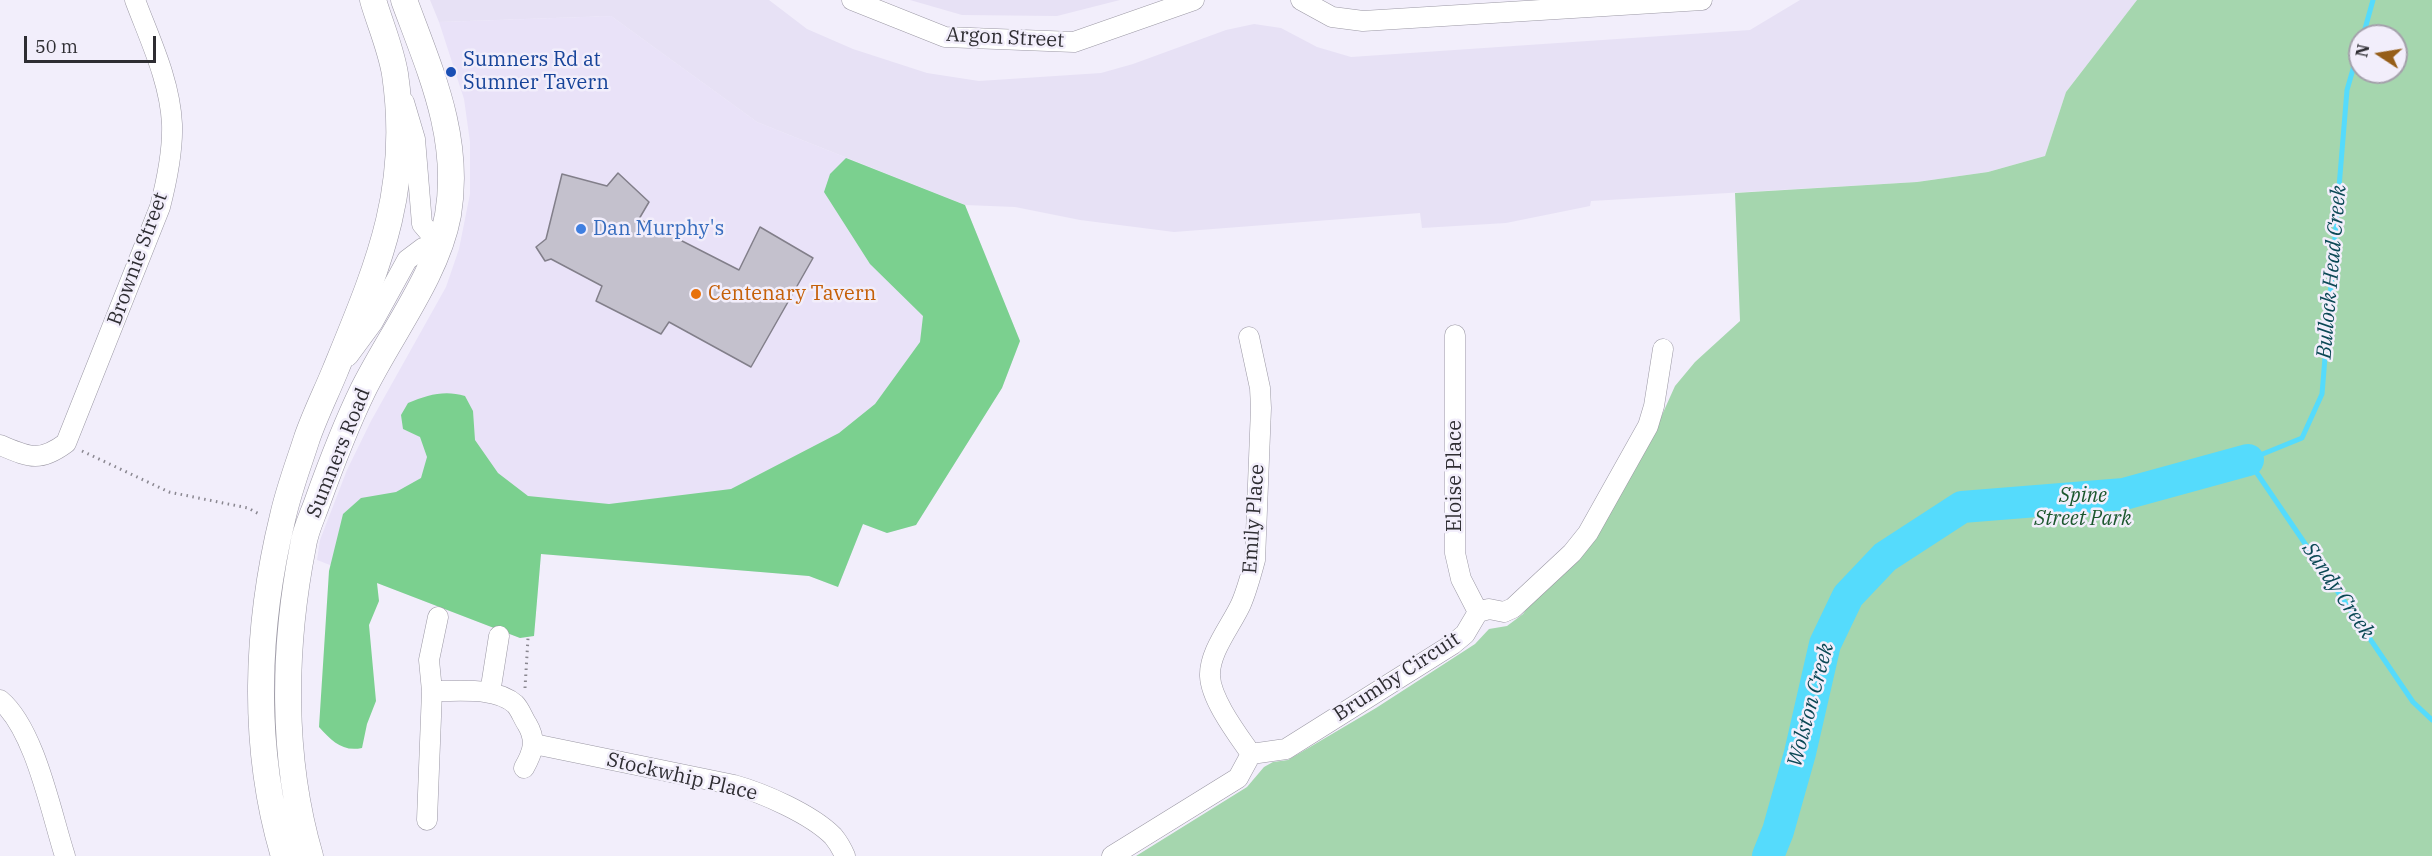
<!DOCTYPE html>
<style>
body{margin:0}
#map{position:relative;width:2432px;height:856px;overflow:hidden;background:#f2eefb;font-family:"IBM Plex Serif",serif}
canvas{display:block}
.north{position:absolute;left:2348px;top:24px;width:60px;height:60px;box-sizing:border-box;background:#f2eefb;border:2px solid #a4a1ab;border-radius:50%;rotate:282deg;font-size:16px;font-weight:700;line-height:24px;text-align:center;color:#2e2d32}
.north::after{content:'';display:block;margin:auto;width:21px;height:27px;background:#965e19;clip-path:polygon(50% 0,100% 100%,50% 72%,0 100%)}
.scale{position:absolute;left:24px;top:36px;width:132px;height:27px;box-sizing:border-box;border:3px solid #2e2d32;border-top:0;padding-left:8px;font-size:18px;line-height:21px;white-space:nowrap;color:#2e2d32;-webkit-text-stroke:4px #f2eefb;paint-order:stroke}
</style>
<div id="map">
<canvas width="2432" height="856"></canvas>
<div class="north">N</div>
<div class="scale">50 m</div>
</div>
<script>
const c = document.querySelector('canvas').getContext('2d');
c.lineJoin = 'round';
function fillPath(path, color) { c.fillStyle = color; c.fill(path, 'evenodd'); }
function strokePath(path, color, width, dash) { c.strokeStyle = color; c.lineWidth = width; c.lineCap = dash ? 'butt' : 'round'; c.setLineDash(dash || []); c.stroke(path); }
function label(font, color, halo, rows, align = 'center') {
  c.font = font + ' "IBM Plex Serif",serif'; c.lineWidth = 5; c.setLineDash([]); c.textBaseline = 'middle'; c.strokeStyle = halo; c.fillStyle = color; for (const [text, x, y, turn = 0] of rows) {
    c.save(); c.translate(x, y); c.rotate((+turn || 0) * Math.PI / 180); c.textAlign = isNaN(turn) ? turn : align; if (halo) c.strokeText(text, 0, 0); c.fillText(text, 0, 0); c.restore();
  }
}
fillPath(new Path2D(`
 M611,16L757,122L965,205L1020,341L1002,388L916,525L887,533L863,524L838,587L809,576L541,554L534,636L520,638L317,560L320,540L347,470L371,421L446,287L459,249L470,194V142L464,99L439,22Z`), '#e9e2f8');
fillPath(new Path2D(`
 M430,0H769L807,29L853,49L927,73L979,81L1101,73L1133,64L1226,30L1254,24L1281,28L1317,47L1351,57L1750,30L1800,0H2137L2066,92L2045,156L1988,172L1917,182L1591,201L1590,206L1506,223L1422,228L1420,213L1174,232L1080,220L1015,207L965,205L757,122L611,16L439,22Z
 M910,0H1120L1057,16L962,15Z`), '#e7e1f5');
fillPath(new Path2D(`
 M2137,0H2432V856H1136L1247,787L1264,767L1273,762L1288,760L1376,708L1475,644L1489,629L1507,626L1523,614L1653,435L1675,386L1695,362L1740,321L1735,193L1917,182L1988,172L2045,156L2066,92ZM2360,36H2396V72H2360Z`), '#a5d6ae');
fillPath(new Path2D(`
 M846,158L965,205L1020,341L1002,388L916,525L887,533L863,524L838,587L809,576L541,554L534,636L520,638L377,583L379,601L369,625L376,701L367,724L362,748C342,752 332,741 319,727L329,571L343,514L361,498L396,492L421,478L427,457L420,437L403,429L401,415L408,403C428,395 444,390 465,396L473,411L475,440L498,473L528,496L609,504L731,489L839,433L875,404L920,342L923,316L870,264L824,192L830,174Z`), '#7bd08f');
strokePath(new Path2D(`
 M2363,36L2373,0
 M2360,45L2347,90L2322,394L2302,438L2248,460L2413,702L2432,720`), '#55dbfc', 5);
strokePath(new Path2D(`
 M1768,856L1778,831L1800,753L1825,644L1848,596L1885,557L1962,507L2124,494L2248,460`), '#55dbfc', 32);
const building = new Path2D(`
 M618,173L649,202L639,219L739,270L760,227L813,258L751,367L669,322L661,334L596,301L602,286L551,259L545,261L536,247L546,239L562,174L607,186Z`);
fillPath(building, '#c4c1cd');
strokePath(building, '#827f8a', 1.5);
const minor = new Path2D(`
 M852,0L945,37L1074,42L1194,0
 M1301,0L1332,17L1363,21L1702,0
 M1455,335V553L1461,579L1478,612
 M1249,337L1260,388L1261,408L1255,560C1251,575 1247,590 1241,604C1231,626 1209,652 1210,676C1211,700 1238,735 1251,754
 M348,356L373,322L407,260L423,248L439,244L422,224L415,139L404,102
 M0,445C29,457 39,463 66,443L160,207C167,180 173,152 172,124C170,81 150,40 135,0
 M432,691C456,692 495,686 515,704C520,709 523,718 527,724C537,741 533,752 524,768
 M490,693L499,636
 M0,700C35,729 51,813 65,856
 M534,744L734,785C763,793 811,814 833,836C838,842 842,849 845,856
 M427,820L432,691L429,660L438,617
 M1112,856L1238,778L1251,754L1286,749L1453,644L1465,634L1478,612L1489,609L1504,612L1513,608L1572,553L1588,533L1648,426L1654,406L1663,349`);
const major = new Path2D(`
 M284,856C251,746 256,626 283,516C289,489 299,463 307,438C315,415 326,393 335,371C378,266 412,190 395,74C391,49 380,24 373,0
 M310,856C281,757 283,647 303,546C305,531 312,517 317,503C331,464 345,427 363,390C390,335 437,275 448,215C461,137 430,71 404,0`);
strokePath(minor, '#9b98a4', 21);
strokePath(major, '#9b98a4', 27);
strokePath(new Path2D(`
 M82,451L169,492L248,508L259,514
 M525,688L528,638`), '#8a8790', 3, [1.5, 4.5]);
strokePath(minor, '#fff', 20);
strokePath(major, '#fff', 26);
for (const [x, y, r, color] of [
 [451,72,6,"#1a4fb4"],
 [581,229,6,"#3f7fe0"],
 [696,294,6,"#e8710a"]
]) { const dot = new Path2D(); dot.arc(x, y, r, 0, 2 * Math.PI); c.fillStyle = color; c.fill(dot); strokePath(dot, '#f2eefb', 2); }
label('20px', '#2e2d32', '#f2eefb', [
 ["Argon Street",1005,38,3],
 ["Brownie Street",138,259,-70],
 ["Sumners Road",339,453,-68],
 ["Eloise Place",1455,476,-90],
 ["Emily Place",1254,519,-86],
 ["Brumby Circuit",1397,677,-33],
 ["Stockwhip Place",682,777,13]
]);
label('20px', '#164399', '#f2eefb', [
 ["Sumners Rd at",463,60],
 ["Sumner Tavern",463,83]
], 'left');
label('20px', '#366cbe', '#f2eefb', [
 ["Dan Murphy's",593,229]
], 'left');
label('20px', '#c56008', '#f2eefb', [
 ["Centenary Tavern",708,294]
], 'left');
label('italic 20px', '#1b572e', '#f2eefb', [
 ["Spine",2083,496],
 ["Street Park",2083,519]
]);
label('italic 21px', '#0b4855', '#f2eefb', [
 ["Bullock Head Creek",2332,272,-85],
 ["Sandy Creek",2338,591,56],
 ["Wolston Creek",1811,705,-75]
]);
</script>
